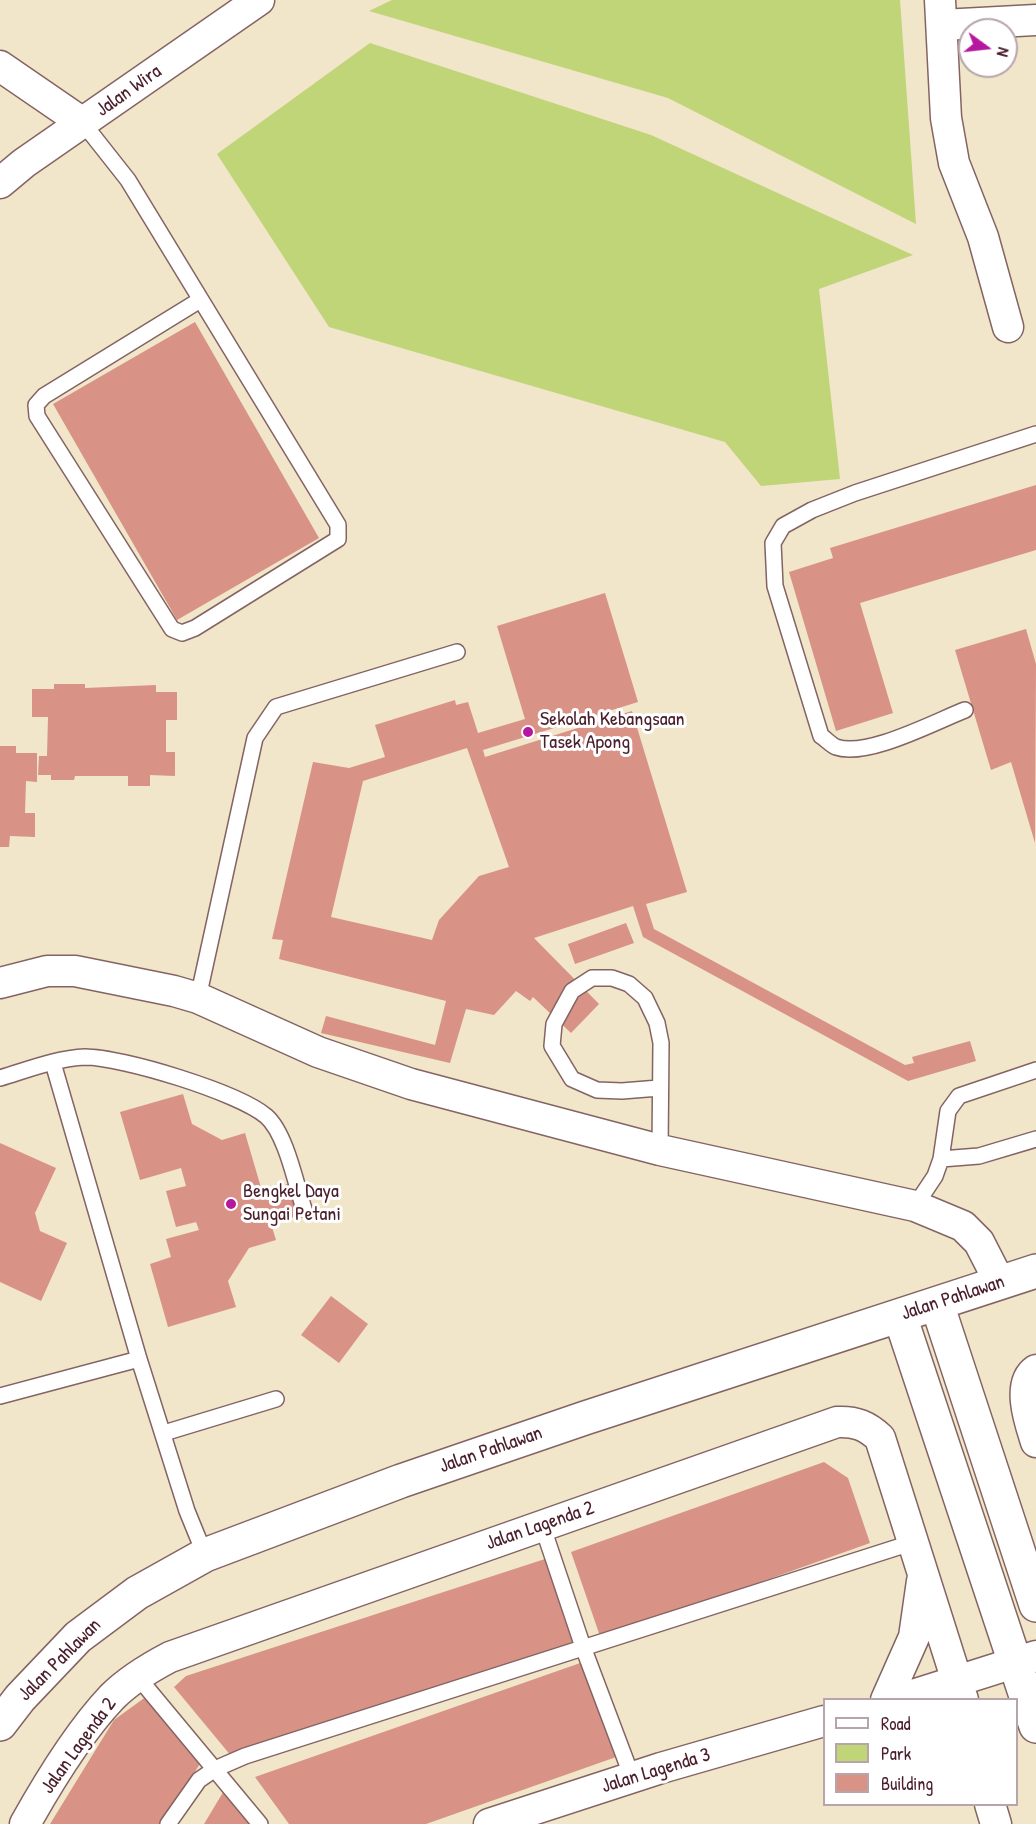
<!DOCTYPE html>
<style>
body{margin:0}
#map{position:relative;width:1036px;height:1824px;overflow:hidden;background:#f1e5ca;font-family:"Patrick Hand",sans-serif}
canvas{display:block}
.legend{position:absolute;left:823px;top:1698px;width:195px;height:108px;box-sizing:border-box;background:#fff;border:2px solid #b7a5aa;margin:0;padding:8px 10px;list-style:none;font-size:18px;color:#4a1f2b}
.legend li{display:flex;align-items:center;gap:12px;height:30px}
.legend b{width:30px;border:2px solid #b7a5aa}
.north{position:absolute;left:958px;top:18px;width:60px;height:60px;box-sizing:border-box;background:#fff;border:2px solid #b7a5aa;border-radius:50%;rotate:105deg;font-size:16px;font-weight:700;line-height:24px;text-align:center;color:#4a1f2b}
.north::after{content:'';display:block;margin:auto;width:21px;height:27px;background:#b5179e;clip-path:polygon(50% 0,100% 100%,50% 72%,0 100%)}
</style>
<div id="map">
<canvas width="1036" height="1824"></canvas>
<ul class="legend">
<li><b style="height:8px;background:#fff"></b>Road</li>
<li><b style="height:16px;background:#c0d478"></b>Park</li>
<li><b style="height:16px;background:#d89286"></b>Building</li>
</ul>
<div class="north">N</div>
</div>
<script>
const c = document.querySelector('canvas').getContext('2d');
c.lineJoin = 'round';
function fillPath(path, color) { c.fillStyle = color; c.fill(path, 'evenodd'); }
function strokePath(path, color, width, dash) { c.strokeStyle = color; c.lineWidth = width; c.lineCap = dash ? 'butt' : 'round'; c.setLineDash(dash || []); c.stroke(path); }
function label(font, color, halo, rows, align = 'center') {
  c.font = font + ' "Patrick Hand",sans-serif'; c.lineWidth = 6; c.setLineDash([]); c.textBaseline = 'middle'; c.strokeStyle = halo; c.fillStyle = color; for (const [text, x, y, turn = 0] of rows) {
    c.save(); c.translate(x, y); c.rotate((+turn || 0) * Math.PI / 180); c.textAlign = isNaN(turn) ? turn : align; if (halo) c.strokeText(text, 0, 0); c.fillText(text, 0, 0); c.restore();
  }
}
fillPath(new Path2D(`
 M392,0H900L916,224L668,98L369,11Z
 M370,43L651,135L913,255L819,289L840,479L761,486L725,442L329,327L217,154Z`), '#c0d478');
fillPath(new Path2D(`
 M195,322L319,538L177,620L53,404Z
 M1036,485V550L860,603L893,713L836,731L789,572L833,558L830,548Z
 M605,593L638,702L483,750L485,757L632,711L687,892L646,904L654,929L905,1065L914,1063L912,1057L970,1041L976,1061L908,1081L643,937L633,906L534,938L599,1004L571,1033L533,997L530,1001L516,991L494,1015L466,1009L450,1063L321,1033L326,1016L435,1045L446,1001L279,959L283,940L272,939L313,762L349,768L385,757L375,725L455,700L456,705L468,702L478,733L525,719L497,626ZM467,748L509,867L479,876L439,920L432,940L331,917L363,781Z
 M1026,629L1036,664L1035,843L1011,762L991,770L955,650Z
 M54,684H85V688L156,685V692H177V720H166V752H175V776L150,775V786H128V776H75L74,780H51V775H38L39,756H47L48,717H32V689H54Z
 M0,746H16V753H37V782L26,781L25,813H35V837L10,836L9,847H0Z
 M626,923L634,943L575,964L568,944Z
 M183,1094L192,1124L222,1140L245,1133L262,1191L288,1184L297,1216L271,1224L276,1240L249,1248L228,1281L236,1307L168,1327L150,1264L171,1257L166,1239L199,1230L196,1222L176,1227L166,1191L186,1186L181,1168L140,1180L120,1112Z
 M0,1143L56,1168L35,1213L40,1231L67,1243L41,1301L0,1282Z
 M331,1296L368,1324L339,1363L301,1335Z
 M824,1462L848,1478L870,1543L601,1639L571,1552Z
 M548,1558L576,1645L232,1757L174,1687L186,1676Z
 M586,1661L619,1756L426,1824H289L255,1777Z
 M147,1696L201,1762L163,1824H50L114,1720Z
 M225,1789L254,1824H204Z`), '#d89286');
const service = new Path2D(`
 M83,123L128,180L338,525V539L195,628L182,633L172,629L37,416L36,405L44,396L200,300
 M965,710C934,722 867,758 836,747C831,745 826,739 821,736L775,586L773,543L783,526L812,510L855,493L1036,434
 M198,998L255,738L276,707L457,652
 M53,1063L139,1359L187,1511L205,1555
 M0,1078C27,1070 57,1058 85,1057C122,1057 237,1092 266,1116C286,1133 296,1185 304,1209
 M659,1088L622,1091L597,1090L572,1079L552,1046L554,1024L572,991L592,978H612L629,984L645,998L657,1023L661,1043L660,1150
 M941,1159L979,1156L1036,1139
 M915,1206L935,1176L941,1159L948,1111L959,1096L1036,1070
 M0,1396L139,1359
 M164,1433L276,1399
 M542,1525L583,1647L632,1777
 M137,1676L260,1824
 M168,1824L199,1780L215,1769L245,1756L914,1542`);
const minor = new Path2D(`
 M940,0L946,118L954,163L983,237L1008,327
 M942,25L1036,20
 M0,66L83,123
 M0,183L24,163L259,0
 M0,983L47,971H75L174,991L198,998L318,1052L411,1084L660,1150L915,1206L963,1226L979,1242L1000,1283
 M1036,1370C1016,1384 1030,1423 1036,1442
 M886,1700L914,1637L922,1581
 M897,1700L1036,1656
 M990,1804L996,1824
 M25,1824C49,1781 78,1733 112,1697C129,1680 149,1668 170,1657L837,1422C856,1421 867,1426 880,1438L963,1700
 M489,1824L661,1768L824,1721`);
const tertiary = new Path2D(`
 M937,1304L1036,1605
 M900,1316L1036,1726
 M0,1724L20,1698L78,1637L137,1593L205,1555L401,1481L585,1418L1036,1271`);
strokePath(service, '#846463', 18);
strokePath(minor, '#846463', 33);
strokePath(tertiary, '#846463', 36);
strokePath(service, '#fff', 15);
strokePath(minor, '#fff', 30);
strokePath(tertiary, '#fff', 33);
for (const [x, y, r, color] of [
 [528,732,6,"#b5179e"],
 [231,1204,6,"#b5179e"]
]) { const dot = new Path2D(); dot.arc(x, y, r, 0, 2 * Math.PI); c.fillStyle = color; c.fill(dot); strokePath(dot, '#fff', 2); }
label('20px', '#4a1f2b', '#fff', [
 ["Jalan Wira",129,91,-35],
 ["Jalan Pahlawan",953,1298,-18],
 ["Jalan Pahlawan",491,1450,-19],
 ["Jalan Lagenda 2",540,1526,-19],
 ["Jalan Pahlawan",60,1660,-45],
 ["Jalan Lagenda 2",79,1746,-54],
 ["Jalan Lagenda 3",656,1771,-17]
]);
label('20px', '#4a1f2b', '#fff', [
 ["Sekolah Kebangsaan",540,720],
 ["Tasek Apong",540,743],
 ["Bengkel Daya",243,1192],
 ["Sungai Petani",243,1215]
], 'left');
</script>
